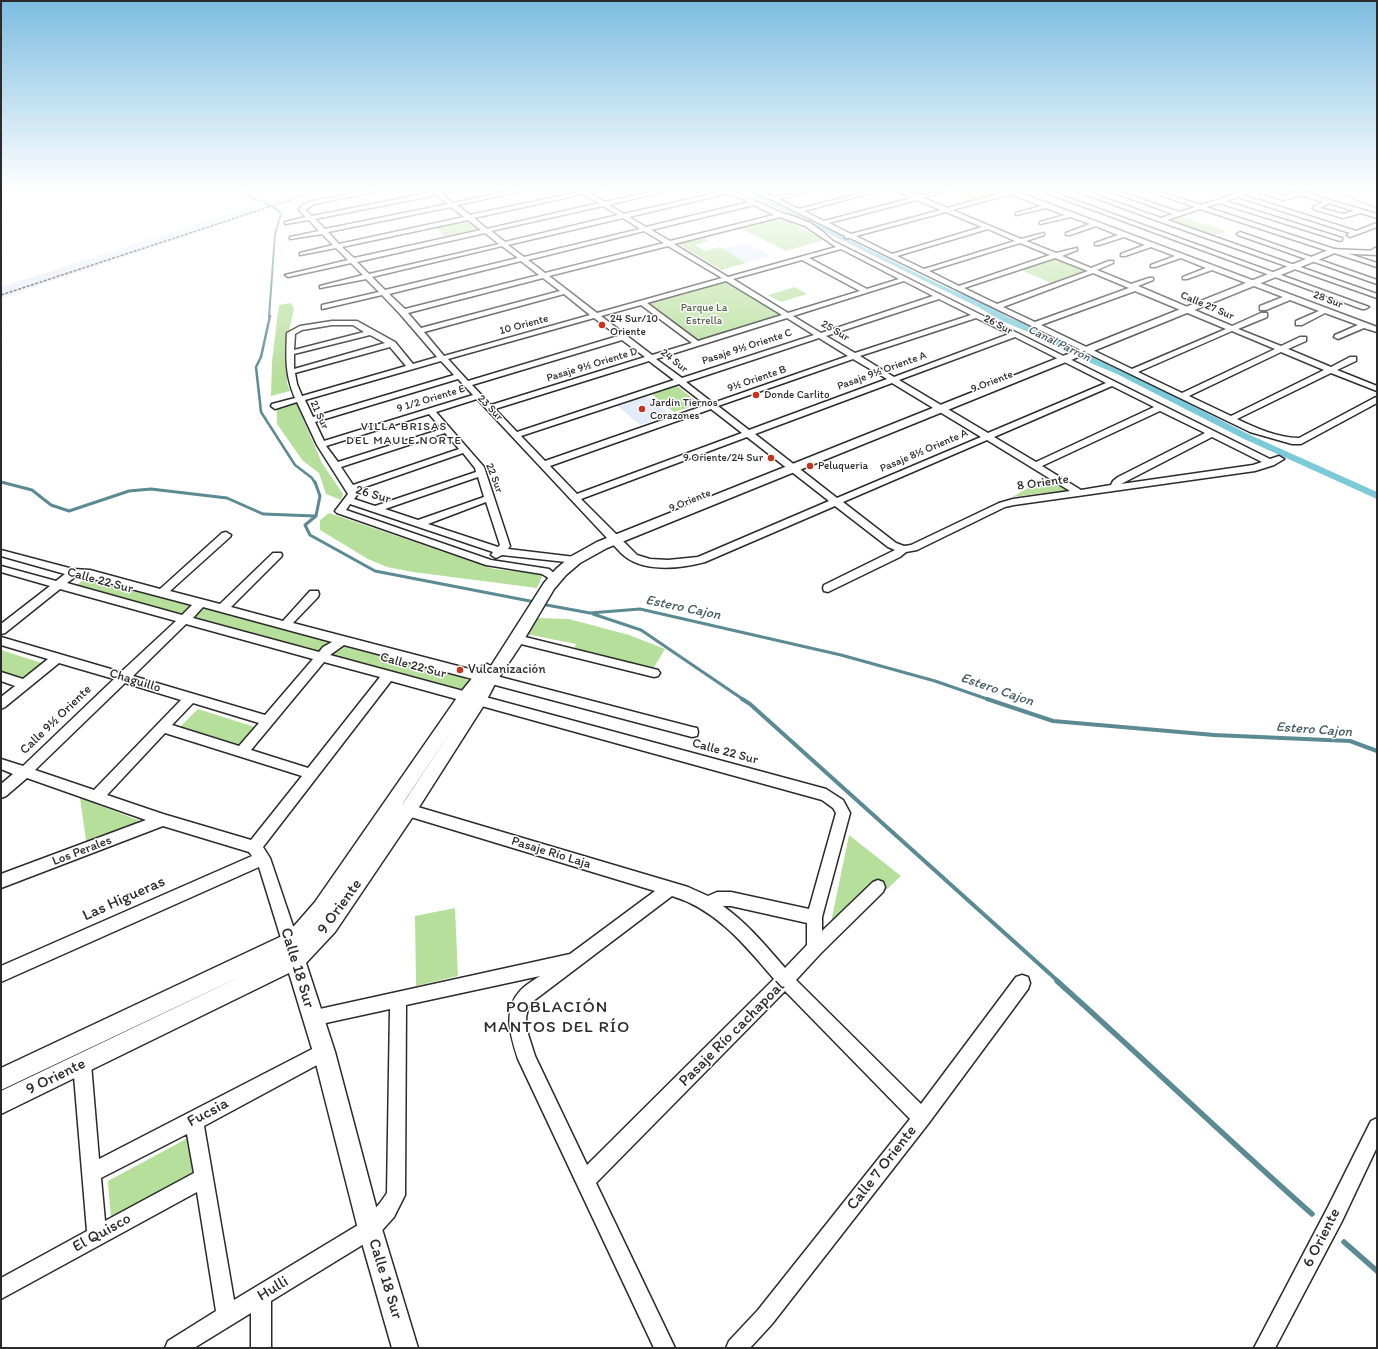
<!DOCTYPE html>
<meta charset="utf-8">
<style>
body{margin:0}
#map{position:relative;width:1378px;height:1349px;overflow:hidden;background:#fff;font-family:Itim,sans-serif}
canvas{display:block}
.frame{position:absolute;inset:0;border:2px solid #2b2b2b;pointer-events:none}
</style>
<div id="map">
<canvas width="1378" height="1349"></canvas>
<div class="frame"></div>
</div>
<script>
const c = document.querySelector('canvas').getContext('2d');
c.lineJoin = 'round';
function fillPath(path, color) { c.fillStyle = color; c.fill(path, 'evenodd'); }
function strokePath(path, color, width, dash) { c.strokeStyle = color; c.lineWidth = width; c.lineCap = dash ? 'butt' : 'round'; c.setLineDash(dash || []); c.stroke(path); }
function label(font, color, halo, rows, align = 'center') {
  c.font = font + ' Itim,sans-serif'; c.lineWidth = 3; c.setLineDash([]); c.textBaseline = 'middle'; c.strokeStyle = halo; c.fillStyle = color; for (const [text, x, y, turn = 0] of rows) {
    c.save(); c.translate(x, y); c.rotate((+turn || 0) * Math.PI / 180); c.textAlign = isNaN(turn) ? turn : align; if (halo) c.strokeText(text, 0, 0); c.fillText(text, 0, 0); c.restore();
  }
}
fillPath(new Path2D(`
 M306,189H329L282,204L274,202L272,200Z
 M253,206L266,210L1,298V287Z
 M747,243L759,249L772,256L746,263L723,249Z
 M645,394L670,414L640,425L615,404Z`), '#e3ebf8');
fillPath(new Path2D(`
 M949,189H996L1004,192L972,200Z
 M1181,216L1227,231L1213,236L1168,220Z
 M779,218L784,219L822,239L820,241L786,251L740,228Z
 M466,219L480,231L447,238L434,226Z
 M702,237L709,241L695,245L705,251L720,247L746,263L721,270L677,243Z
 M1057,258L1087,270L1051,283L1021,270Z
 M727,282L784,315L700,341H698L646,304Z
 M795,287L807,294L781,302L768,295Z
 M291,303L294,309L289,330L287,383L290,391L271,396L272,361L279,305Z
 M677,386L700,404L674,412L652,394Z
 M296,403L322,463L343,494L341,500L326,494L319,473L303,461L277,424V409Z
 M1048,477L1070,490L1012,497Z
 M329,513L494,569L543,574L537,588L413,572L387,567L368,559L320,530V520Z
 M87,577L465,678L472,684L468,689L460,692L77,585Z
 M537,618L569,619L629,635L665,649L653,669L574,650L576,644L526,634Z
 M1,650L45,664L25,681L1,673Z
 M198,709L261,729L243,748L180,727Z
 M80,798L151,825L87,847Z
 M849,835L901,876L826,947Z
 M455,908L458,976L416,986L415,916Z
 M188,1138L194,1174L111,1219L108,1181Z`), '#b6df9b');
strokePath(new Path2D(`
 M242,189C252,202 271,201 281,214L275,234L269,317
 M1327,189L1377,208`), '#5b8a92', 2);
strokePath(new Path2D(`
 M270,316L261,357L256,367L261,412L295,465L312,478L315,483
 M1,482L5,483`), '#5b8a92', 2.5);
strokePath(new Path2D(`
 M1,482L32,490L51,505L69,511L129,491L151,489L227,498L263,514L315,516
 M315,482L320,496L316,516L305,525L310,535L375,571L535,602
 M541,604L590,613L640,609L841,655L935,681L990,700
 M593,614L641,630L744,700`), '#5b8a92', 3);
strokePath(new Path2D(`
 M742,699L750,704L1059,982
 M987,699L1053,721L1214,735L1350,741L1377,751`), '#5b8a92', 4);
strokePath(new Path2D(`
 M1057,981C1143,1058 1226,1138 1312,1214
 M1344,1242L1377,1271`), '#5b8a92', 5.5);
fillPath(new Path2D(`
 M739,189H746L945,287L984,303L1008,317L1048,334L1092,357L1123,370L1250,435L1377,492V499L1244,439L1117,374L1086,361L1042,338L1002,321L978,307L941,289Z`), '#7bcad7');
const minor = new Path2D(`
 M377,189H388L314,204L305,210L312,216L433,192L429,189H435L438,191L461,189L442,194L453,203L520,189H530L457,205L470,215L579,192L576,189L585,190L602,189L589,193L605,202L664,189H674L609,205L624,214L724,191L722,189H729L782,213L795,217L810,223L823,232L833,241L1270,459L1279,456L1284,459L1274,465L1255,471L1014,505L1005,507L917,550L906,552L900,557L828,592L824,591L823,588L824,585L895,550L888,547L835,506L705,562C679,569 641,573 621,553L477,399L436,412L484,467L510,546L508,549L575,557L579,558L580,560L579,562L575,563L502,555L496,558L491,555L493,552L350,504L346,510L491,560L549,569L560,578L559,581L555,582L542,574L486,565L337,513L335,511L348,494L317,445L297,402L275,409L271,406L272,404L295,398C285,375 286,357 287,333L300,326L332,321H357L395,342L413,364L437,357L400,314L382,295L322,309V305L379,292L366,279L320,288V286L363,275L351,263L288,277L285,275L348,260L336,248L300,255V253L333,245L322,234L290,239V237L319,231L309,220L285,224V222L306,217L299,210L301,206L312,201ZM729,193L749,202L646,227L629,217ZM583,194L599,203L487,229L474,218ZM436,195L448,204L325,229L315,219ZM754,205L774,215L670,241L651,230ZM603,206L618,215L505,242L491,231ZM451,207L464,217L339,244L328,232ZM780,217L805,226L836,247L728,277L674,244ZM623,218L640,229L524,257L508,245ZM468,220L481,230L354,258L342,247ZM644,231L664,243L545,273L528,260ZM485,233L499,244L369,274L357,262ZM502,246L518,258L385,290L372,277ZM668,246L722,278L597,313L549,276ZM841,249L899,279L867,289L809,258ZM802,260L860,291L788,313L733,279ZM521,261L539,275L405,309L389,294ZM543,278L560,291L421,328L408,313ZM726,281L782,315L698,341L647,303ZM904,281L933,296L821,333L793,316ZM564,294L590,315L444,356L424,332ZM939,299L971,315L855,353L826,336ZM641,305L692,343L652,355L601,316ZM594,318L618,336L468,381L448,359ZM787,318L814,335L682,378L656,359ZM976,318L1009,334L894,377L860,356ZM332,325H353L364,332L294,350L295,334L302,330ZM370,335L385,343L294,369V354ZM1015,337L1106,383L988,433L899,380ZM819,338L848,356L713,403L686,382ZM622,340L645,357L491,405L472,385ZM390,347L406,366L302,396L297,384L295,373ZM853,359L887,379L749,430L718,406ZM441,361L454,375L313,417L305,400ZM649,361L674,380L517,432L495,409ZM458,379L473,395L324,441L315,422ZM892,383L981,437L837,498L755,434ZM679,384L706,405L545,461L521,436ZM1112,386L1154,407L1036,462L994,437ZM711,409L742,433L577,494L550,466ZM1160,411L1205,433L1118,477L1113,481L1111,485L1081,490L1042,466ZM429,414L442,429L338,462L326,446ZM445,433L459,449L353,485L341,467ZM747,437L829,501L698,557L668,560L650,559L637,555L581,499ZM1212,437L1262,462L1253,465L1121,484ZM987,440L1070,491L1013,499L999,503L911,545L904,546L896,543L843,502ZM463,453L475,468L476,472L375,506L354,499L358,494L356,490ZM478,477L484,497L418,520L385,509ZM486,502L500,545L498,547L428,524Z
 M750,189C760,189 765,195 774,197C780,198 806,189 817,189L779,199L799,209L877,189H886L804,211L824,221L912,198L893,189H900L917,196L944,190V192L923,198L947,208L1006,192L999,189L1015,191L1377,327V332L1364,328L1338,339L1334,337L1335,335L1358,325L1325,313L1302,325H1296V321L1319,311L1290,300L1266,310H1260V306L1283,297L1212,270L1187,279H1183V277L1206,268L1181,258L1155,267H1151V265L1175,256L1151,247L1125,256H1121V254L1145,245L1124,237L1099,245H1095V243L1118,235L1096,226L1070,235H1066V233L1090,224L1071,217L1040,224V222L1065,215L1046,208L1016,215V213L1041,206L1011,194L952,210L1021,239L1044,233V235L1026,241L1056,253L1077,248V250L1062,256L1091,268L1109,261H1113V263L1097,270L1131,284L1149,278H1153V280L1138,286L1232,326L1261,313H1267V317L1238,329L1281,346L1300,337H1306V341L1288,349L1331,367L1350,357H1356V361L1337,370L1377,386V391L1331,373L1237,419C1256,428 1278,438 1299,438L1374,398L1377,397V403L1301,444H1292L1250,432L850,238H845V236ZM917,200L941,210L851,234L829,223ZM946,212L982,227L892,254L856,236ZM988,229L1015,241L924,269L897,256ZM1020,243L1050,255L959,286L929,271ZM1055,258L1088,271L997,304L964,288ZM1093,273L1129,288L1035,322L1003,307ZM1135,291L1226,329L1132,369L1041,325ZM1232,331L1275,349L1182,393L1138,372ZM1281,352L1324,370L1231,416L1189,396Z
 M1036,189H1044L1369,307L1365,309H1362Z
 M1071,189H1079L1161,218L1173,214L1104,189H1112L1179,212L1195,207L1143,189H1151L1201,205L1251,189H1259L1284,196L1295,193L1285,189H1293L1377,214V218L1361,213L1343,218L1313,209V207L1323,202L1301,195L1284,200L1255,191L1243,195L1356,231L1377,223V227L1350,237L1347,235L1350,233L1238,197L1225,201L1342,238V240L1340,241L1219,203L1206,207L1377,263V267L1200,209L1167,220L1377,294V298L1158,221ZM1329,203L1354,211L1343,214L1320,208Z
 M1240,232L1377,280V284L1238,235L1237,234Z
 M1377,247V251L1373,253L1370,251Z
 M226,532L231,535L230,537L170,591L220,604L273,553H281L282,555L281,557L231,607L283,621L310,591H318L319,594L318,597L293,623L692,727L697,728L698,732L697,736L692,737L344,645L330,655L826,789L843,800L850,813L822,917V931L873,882L878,880L883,882L885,887L883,892L821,953L796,980L921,1104L1016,977L1022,975L1028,977L1030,983L1028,989L928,1124L772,1324L750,1348H726L729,1341L758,1310L910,1119L785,991L596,1183L675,1348H654L518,1059C511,1037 502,1010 520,991C525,985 534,980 540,976L406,1005L405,1195L394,1217L377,1236L271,1301V1348H251V1313L194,1348H165L168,1341L216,1311L197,1192L1,1299V1278L87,1231L73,1064L76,1058L82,1055L88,1058L91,1064L99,1159L318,1046L324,1044L330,1046L332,1052L330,1058L204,1126L234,1300L363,1222L380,1203L387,1193L390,1009L312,1026L306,1024L304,1018L306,1012L570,954L655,891L401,814L396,812L394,808L396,804L401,802L688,887L708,896L717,892H731L809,909L836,813L833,808L822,800L391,681L263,847L270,858L296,935L297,943L294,948L289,950L284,948L259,867L1,982V966L252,856L249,852L163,826L1,888V874L146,820L27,778L6,796L1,798V784L13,774L1,769V759L23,766L114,679L59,663L5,707L1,709V697L15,686L1,681V672L23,679L48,659L1,645V637L121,672L176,621L60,589L5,633L1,634V624L50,586L1,572V566L56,581L65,574L1,556V550L73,569L90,570L160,589L222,533ZM75,577L90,578L192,605L182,615L67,583ZM203,607L332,642L323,647L319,652L193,618ZM186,624L313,659L265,715L133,676ZM324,662L380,677L308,768L251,750ZM125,683L181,700L94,790L35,770ZM193,703L259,723L239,746L172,725ZM165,733L302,776L251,840L163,814L107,795ZM672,896C716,909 745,945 774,979L587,1165L535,1056L528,1034L526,1018L528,1008L532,1002ZM723,906H731L807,923V945L785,968C766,946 747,923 723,906ZM187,1134L194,1173L105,1221L101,1178Z
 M517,635L654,669L658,670L660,673L658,676L654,677L513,642L511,639L513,636Z
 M1377,1118V1147L1342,1221L1275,1348H1254L1328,1207L1371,1121Z`);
const tertiary = new Path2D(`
 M1331,249L1377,251V255L1335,253L607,548L580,563L566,575L554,589L522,643L496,682L484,705L414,815L335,932L306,963L335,1052L382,1229L418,1348H392L358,1229L313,1052L289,973L1,1114V1091L248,973L1,1090V1068L282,936L295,925L315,902L461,692L482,666L487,664L491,666L544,583L556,569L570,557L597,542ZM455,725L402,805L397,812Z`);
strokePath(minor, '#2b2b2b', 3);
strokePath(tertiary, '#2b2b2b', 3);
fillPath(minor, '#fff');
fillPath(tertiary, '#fff');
strokePath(new Path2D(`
 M1,295L324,189`), '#2b2b2b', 1.5, [3, 1.5]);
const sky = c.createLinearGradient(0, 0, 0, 378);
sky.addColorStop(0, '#7cbde1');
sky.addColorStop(0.5, '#fff');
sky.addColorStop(1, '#ffffff00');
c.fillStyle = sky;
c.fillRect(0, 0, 1378, 378);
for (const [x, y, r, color] of [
 [602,325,4,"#c8321e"],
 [756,395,4,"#c8321e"],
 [642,409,4,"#c8321e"],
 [771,458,4,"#c8321e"],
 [810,466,4,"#c8321e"],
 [460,670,4,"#c8321e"]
]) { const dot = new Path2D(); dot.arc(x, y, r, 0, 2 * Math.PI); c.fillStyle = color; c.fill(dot); strokePath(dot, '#fff', 1.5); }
label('11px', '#2b2b2b', '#fff', [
 ["28 Sur",1328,300,21],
 ["Calle 27 Sur",1207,306,23],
 ["10 Oriente",524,325,-15],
 ["26 Sur",998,325,27],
 ["25 Sur",835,331,31],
 ["Pasaje 9½ Oriente C",747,347,-18],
 ["24 Sur",674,361,38],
 ["Pasaje 9½ Oriente D",592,365,-17],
 ["Pasaje 9½ Oriente A",882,371,-20],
 ["9½ Oriente B",757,379,-19],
 ["9 Oriente",992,382,-21],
 ["9 1/2 Oriente E",431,399,-17],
 ["23 Sur",490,408,46],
 ["21 Sur",319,415,65],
 ["Pasaje 8½ Oriente A",924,451,-23],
 ["22 Sur",494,478,69],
 ["9 Oriente",690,501,-22]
]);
label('11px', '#55614d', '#fff', [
 ["Parque La",704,308],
 ["Estrella",704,321]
]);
label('11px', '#2b2b2b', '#fff', [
 ["24 Sur/10",610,319],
 ["Oriente",610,332],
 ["Donde Carlito",764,395],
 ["Jardín Tiernos",650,403],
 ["Corazones",650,416],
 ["9 Oriente/24 Sur",763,458,"right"],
 ["Peluqueria",818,466]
], 'left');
label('italic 12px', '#435b5f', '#fff', [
 ["Canal Parrón",1059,344,26]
]);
c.letterSpacing = '1px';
label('12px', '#2b2b2b', '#fff', [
 ["VILLA BRISAS",404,427],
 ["DEL MAULE NORTE",404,441]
]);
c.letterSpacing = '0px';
label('13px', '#2b2b2b', '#fff', [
 ["8 Oriente",1043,483,-8],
 ["26 Sur",373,495,16],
 ["Calle 22 Sur",100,581,15],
 ["Calle 22 Sur",413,666,15],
 ["Chaguillo",135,681,17],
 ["Calle 9½ Oriente",56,720,-44],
 ["Calle 22 Sur",725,752,15],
 ["Los Perales",82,851,-21],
 ["Pasaje Río Laja",551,853,17]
]);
label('13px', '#2b2b2b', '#fff', [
 ["Vulcanización",468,670]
], 'left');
label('italic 14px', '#435b5f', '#fff', [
 ["Estero Cajon",683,608,12],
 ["Estero Cajon",997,690,19],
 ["Estero Cajon",1314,730,4]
]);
label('16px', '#2b2b2b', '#fff', [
 ["Las Higueras",124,899,-24],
 ["9 Oriente",340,907,-54],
 ["Calle 18 Sur",297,968,73],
 ["Pasaje Río cachapoal",732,1034,-45],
 ["9 Oriente",56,1077,-26],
 ["Fucsia",208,1113,-28],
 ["Calle 7 Oriente",882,1168,-52],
 ["El Quisco",102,1233,-29],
 ["6 Oriente",1322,1238,-63],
 ["Calle 18 Sur",385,1279,73],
 ["Hulli",273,1289,-31]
]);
c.letterSpacing = '1px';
label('17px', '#2b2b2b', '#fff', [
 ["POBLACIÓN",557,1008],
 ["MANTOS DEL RÍO",557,1028]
]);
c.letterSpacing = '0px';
</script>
